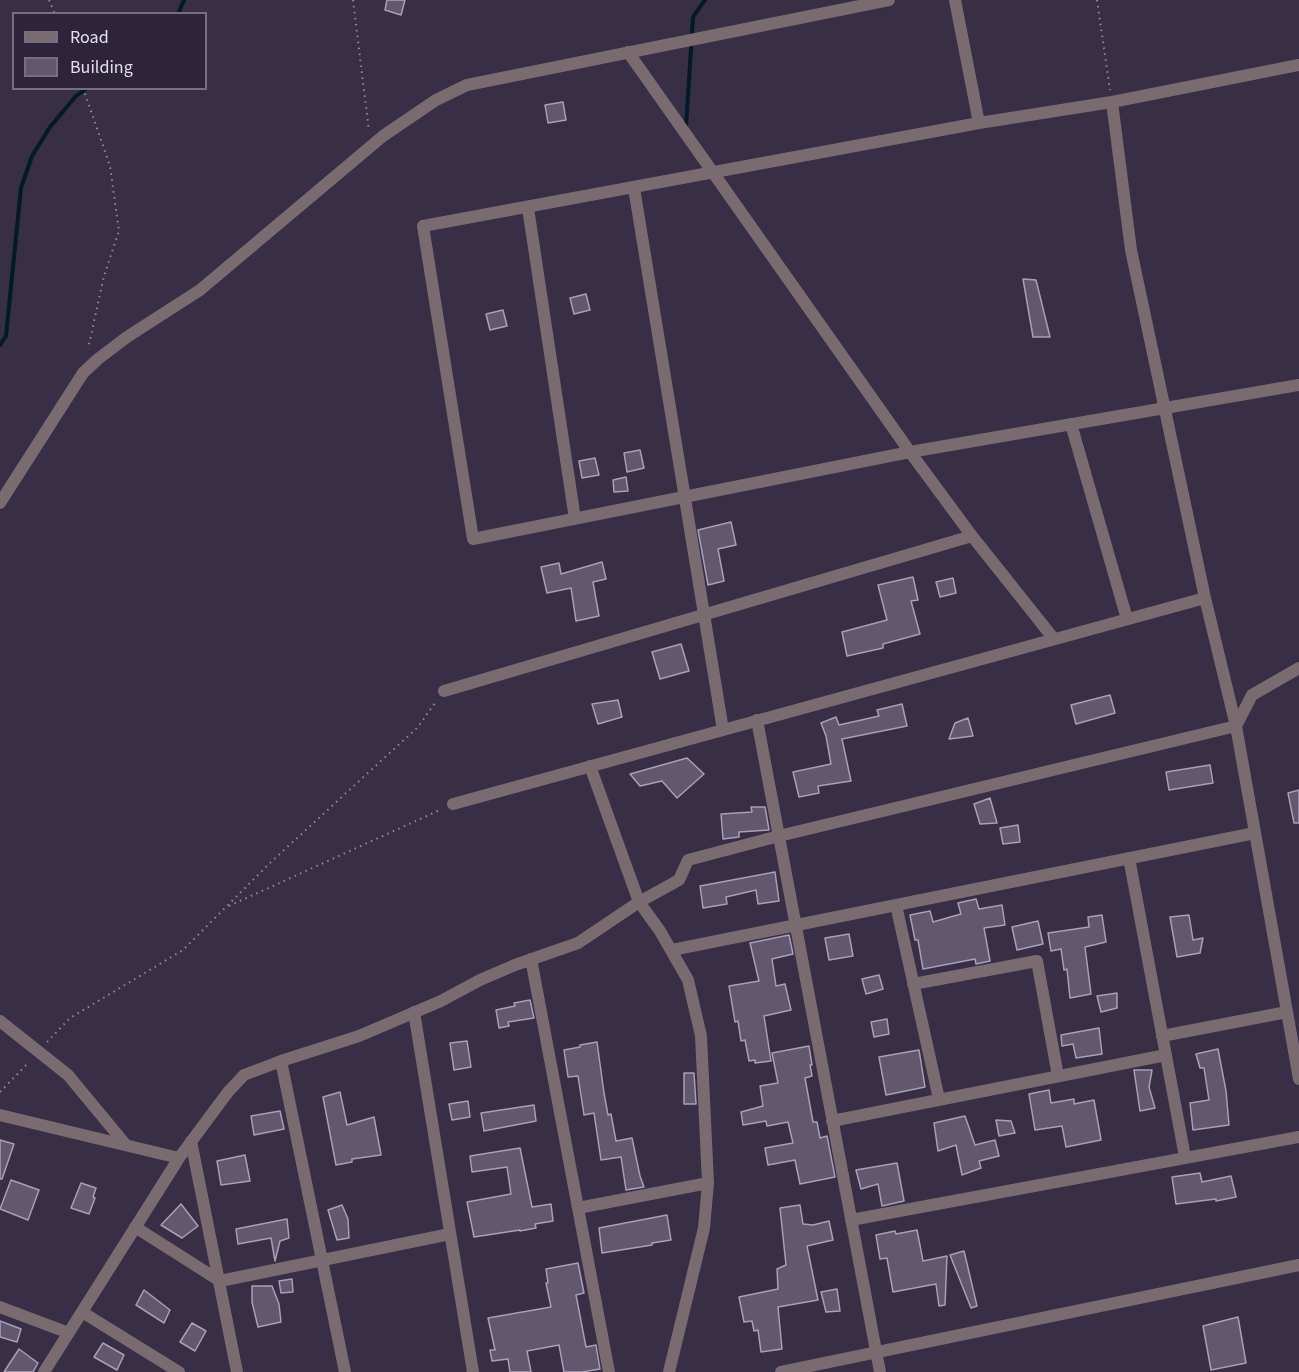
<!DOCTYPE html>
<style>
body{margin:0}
#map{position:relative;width:1299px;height:1372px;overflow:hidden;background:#382e45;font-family:"Source Sans 3",sans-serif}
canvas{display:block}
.legend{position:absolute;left:12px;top:12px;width:195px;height:78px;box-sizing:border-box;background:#2e243a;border:2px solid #766e81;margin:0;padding:8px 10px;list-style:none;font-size:18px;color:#e3ddec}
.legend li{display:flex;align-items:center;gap:12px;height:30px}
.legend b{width:30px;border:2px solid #766e81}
</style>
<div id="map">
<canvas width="1299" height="1372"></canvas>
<ul class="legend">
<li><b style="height:8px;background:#796b70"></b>Road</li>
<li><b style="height:16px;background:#61576f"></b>Building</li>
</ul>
</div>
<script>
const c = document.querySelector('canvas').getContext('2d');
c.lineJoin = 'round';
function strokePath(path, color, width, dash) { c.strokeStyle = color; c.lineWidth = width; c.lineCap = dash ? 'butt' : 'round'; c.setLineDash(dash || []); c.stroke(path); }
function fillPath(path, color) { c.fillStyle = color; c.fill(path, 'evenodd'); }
strokePath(new Path2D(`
 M178,14L184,0
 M686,127L693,17L705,0
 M0,345L6,336L21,188L32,156L50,127L76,96L87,88`), '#031a27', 4);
const building = new Path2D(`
 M387,0H405L401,15L385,10Z
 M563,102L566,120L548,123L545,105Z
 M1023,279L1036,280L1050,337H1033Z
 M586,294L590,310L574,314L570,298Z
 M503,310L507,326L490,330L486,314Z
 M640,450L644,468L627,472L624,453Z
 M595,458L599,475L582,478L579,461Z
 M626,477L628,491L614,492L613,480Z
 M731,522L736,545L718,549L724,581L708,585L698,530Z
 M602,562L606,579L593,582L599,616L576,621L571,588L547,593L541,567L559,563L561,574Z
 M913,577L918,600L911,601L920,634L883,644V648L847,656L842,632L887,620L878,585Z
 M953,578L956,593L940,597L936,582Z
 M681,644L689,671L660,679L652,652Z
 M1110,695L1115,713L1076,724L1071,705Z
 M618,700L622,717L598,724L592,704Z
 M902,704L907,726L842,739L851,781L818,786L819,793L799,797L793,772L831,764L826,736L821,723L836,717L839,725L879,716L877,710Z
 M968,718L973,736L949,739L955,723Z
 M687,758L704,774L677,798L662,781L640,786L630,774Z
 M1210,765L1213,783L1169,790L1166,772Z
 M1299,790V823H1294L1288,793Z
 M990,798L997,823L980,824L974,804Z
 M751,807H765L769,830L739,832V837L723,839L721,814L752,812Z
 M1018,825L1020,842L1003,844L1000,828Z
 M775,872L779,901L758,904L756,890L726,897L727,904L703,908L700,886Z
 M976,899L979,909L1002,905L1005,925L984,928L990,961L976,964L975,959L923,969L918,940H915L910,915L930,911L933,922L961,914L958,903Z
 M1102,915L1106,942L1085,947L1091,994L1070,998L1067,969L1064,970L1061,949L1051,951L1048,933L1089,927L1088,917Z
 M1189,915L1193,940L1203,938L1200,953L1177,957L1170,917Z
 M1038,921L1043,944L1017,950L1012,927Z
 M849,934L853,956L829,960L825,938Z
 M789,935L793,954L772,959L776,986L785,984L791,1010L764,1016L771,1061L755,1063V1060L749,1061L745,1040L741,1041L738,1021L735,1022L729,986L759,981L750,943Z
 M879,975L883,989L866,994L862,979Z
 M1117,993V1008L1101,1012L1097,996Z
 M530,1000L534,1018L508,1022L509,1026L499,1028L496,1010L515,1006L514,1003Z
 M887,1019L889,1034L874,1037L871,1022Z
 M1099,1028L1102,1054L1076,1058L1073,1044L1062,1046L1061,1035Z
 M467,1041L471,1067L454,1070L450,1043Z
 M597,1042L604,1093L608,1115L611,1114L616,1141L632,1138L640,1176L644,1187L626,1190L621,1157L601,1160L594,1113L584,1115L578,1076L568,1077L564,1050L580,1047V1045Z
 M809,1046L812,1065H810L812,1076L805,1078L813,1122H817L820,1138L827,1136L835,1177L800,1184L795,1160L768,1165L765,1148L793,1143L788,1122L767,1126L766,1121L743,1125L741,1112L763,1106L760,1086L778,1083L772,1053Z
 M1218,1049L1226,1091L1229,1125L1193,1130L1190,1103L1209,1100L1204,1068H1200L1196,1054Z
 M919,1050L925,1087L886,1095L879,1057Z
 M1134,1070H1152L1149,1087L1155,1108L1140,1111Z
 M684,1073H694L696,1104H684Z
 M1049,1090L1051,1103L1074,1099V1104L1094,1100L1101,1140L1066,1147L1062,1126L1035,1130L1029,1094Z
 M340,1092L347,1125L374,1117L381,1155L352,1159V1162L336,1165L323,1097Z
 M468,1101L470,1117L452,1120L449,1104Z
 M534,1105L536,1121L484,1131L481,1113Z
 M280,1111L284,1129L254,1135L251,1116Z
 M965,1116L975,1145L995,1140L999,1156L979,1161L981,1168L962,1175L956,1145L938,1151L934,1123Z
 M996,1120L1011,1121L1015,1133L999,1136Z
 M0,1140L14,1144L2,1179H0Z
 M520,1148L532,1207L551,1204L553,1221L535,1224L536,1228L520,1231V1230L474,1237L467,1202L511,1194L507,1167L472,1172L470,1156Z
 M245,1155L250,1181L221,1185L217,1161Z
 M897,1163L904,1201L882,1206L878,1184L861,1189L856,1170Z
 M1200,1173L1202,1182L1231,1176L1236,1197L1216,1201V1199L1176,1204L1172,1177Z
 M11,1180L39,1190L28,1220L0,1209Z
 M81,1183L96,1188L93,1197L95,1198L89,1214L71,1208Z
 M181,1204L198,1226L182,1238L161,1225Z
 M342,1205L348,1219L349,1238L337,1240L328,1210Z
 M800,1205L803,1224L813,1225L829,1221L833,1240L807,1246L818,1300L778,1307L782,1349L761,1352L758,1330L754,1331L752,1321L744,1322L739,1297L778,1289L777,1269L786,1265L780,1208Z
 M667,1215L671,1240L652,1243V1245L602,1253L599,1228Z
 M287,1219L289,1238L280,1241L275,1261L271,1238L238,1244L236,1229Z
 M917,1230L923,1261L947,1256L945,1305L939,1306L936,1284L893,1292L887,1258L880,1259L876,1235L895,1231L896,1234Z
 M964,1251L977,1306L971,1308L950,1255Z
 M578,1263L584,1293L576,1295L586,1347L596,1345L600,1369L582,1372H564L559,1345L527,1351L531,1372H510L508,1359L492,1361L490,1350H495L488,1318L551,1307L546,1283H548L546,1269Z
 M292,1279L293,1292L281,1293L279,1281Z
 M252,1286H272L279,1304L281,1322L258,1327L252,1302Z
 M837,1289L840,1311L826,1312L821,1292Z
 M144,1290L170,1310L164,1323L136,1305Z
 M1238,1317L1246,1363L1211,1370L1203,1326Z
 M0,1321L21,1329L17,1342L0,1337Z
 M192,1323L206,1331L195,1351L180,1342Z
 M103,1343L124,1355L117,1370L94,1357Z
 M19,1349L38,1363L33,1372H4Z`);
fillPath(building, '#61576f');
strokePath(building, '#aa9eb9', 1.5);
strokePath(new Path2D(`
 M49,0L55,14
 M353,0L369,131
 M1097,0L1110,90
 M83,88L110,166L119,231L104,276L88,349
 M229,906L442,809
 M47,1042L70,1018L183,950L271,862L418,727L437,700
 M0,1092L29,1062`), '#928a9d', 2, [1.5, 4.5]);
strokePath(new Path2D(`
 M955,0L979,123
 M628,52L910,452L972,536L1054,639
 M1299,65L1112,102L979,123L423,226L473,539L910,452L1299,385
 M1112,102L1131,250L1205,598L1236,726L1299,1079
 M634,188L723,730
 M528,208L575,519
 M1071,424L1127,619
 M0,503L83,373L98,359L127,337L200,290L383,136L436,100L467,85L889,0
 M444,691L972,536
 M757,720L880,1372
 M590,766L639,902L660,931L688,980L701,1036L708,1183L704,1228L669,1372
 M453,804L1205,598
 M1129,858L1185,1157
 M896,905L939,1099
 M672,950L1255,833
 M531,959L609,1372
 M913,984L1037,961L1058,1076
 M414,1012L473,1372
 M0,1021L68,1075L126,1145
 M1162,1036L1287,1012
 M281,1061L345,1372
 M0,1115L179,1158
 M832,1121L1166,1055
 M191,1141L237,1372
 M578,1208L708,1183
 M851,1220L1299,1137
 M135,1227L220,1281L450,1234
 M0,1307L69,1333
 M82,1312L179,1372
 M44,1372L179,1158L228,1092L244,1075L281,1061L359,1036L441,1001L480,980L515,965L578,943L639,902L679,880L688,860L779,836L1236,726L1252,695L1299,668
 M781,1372L1299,1265`), '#796b70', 12);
</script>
